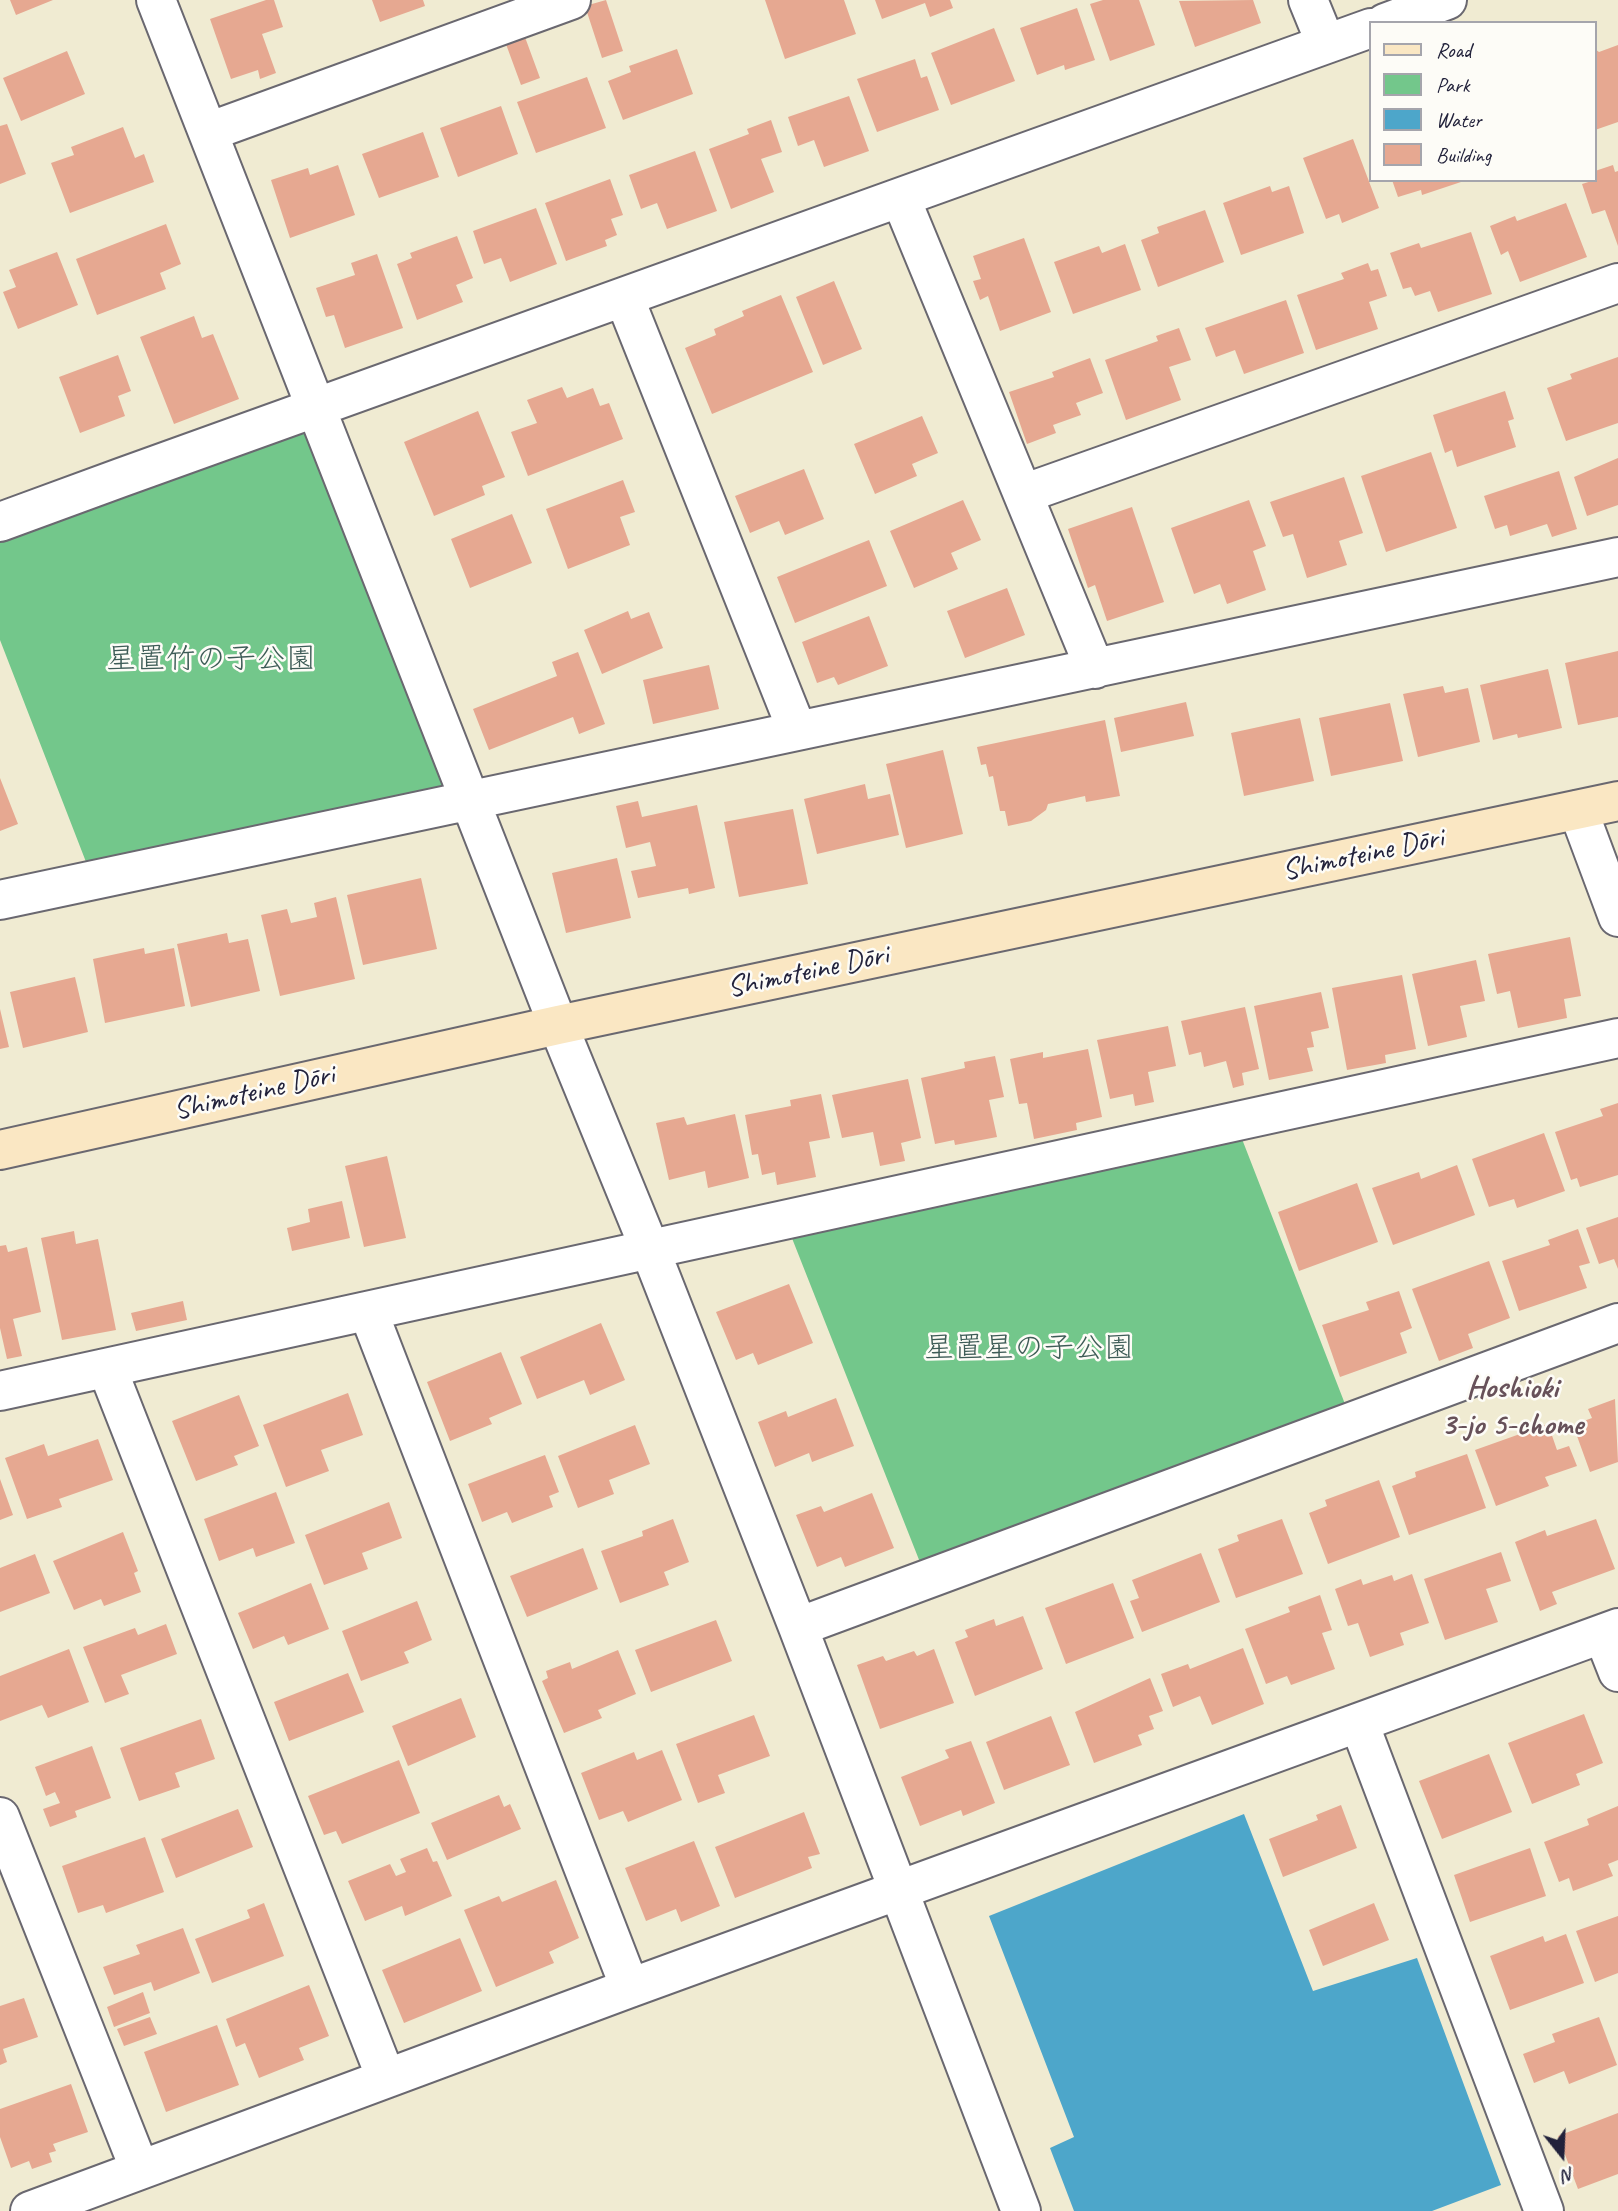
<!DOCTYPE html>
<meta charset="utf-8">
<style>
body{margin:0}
#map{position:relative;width:1618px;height:2211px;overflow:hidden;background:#f0ebd2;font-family:Caveat,sans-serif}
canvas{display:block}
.legend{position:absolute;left:1369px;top:21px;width:228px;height:161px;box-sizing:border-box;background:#fdfcf7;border:2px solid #a5a5ac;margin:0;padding:9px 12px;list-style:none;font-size:21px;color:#22223b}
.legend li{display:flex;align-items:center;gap:14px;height:35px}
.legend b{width:35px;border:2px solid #a5a5ac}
.north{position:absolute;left:1527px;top:2120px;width:70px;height:70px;-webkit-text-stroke:5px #fdfcf7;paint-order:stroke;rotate:162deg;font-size:19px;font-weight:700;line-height:28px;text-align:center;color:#22223b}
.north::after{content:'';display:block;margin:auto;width:24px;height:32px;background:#22223b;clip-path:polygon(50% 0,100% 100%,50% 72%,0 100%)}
</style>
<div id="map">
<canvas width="1618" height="2211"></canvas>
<ul class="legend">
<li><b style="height:9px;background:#fae7c3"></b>Road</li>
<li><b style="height:19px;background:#73c78b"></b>Park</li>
<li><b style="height:19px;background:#4da6ca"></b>Water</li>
<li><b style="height:19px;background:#e6a891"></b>Building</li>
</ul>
<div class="north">N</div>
</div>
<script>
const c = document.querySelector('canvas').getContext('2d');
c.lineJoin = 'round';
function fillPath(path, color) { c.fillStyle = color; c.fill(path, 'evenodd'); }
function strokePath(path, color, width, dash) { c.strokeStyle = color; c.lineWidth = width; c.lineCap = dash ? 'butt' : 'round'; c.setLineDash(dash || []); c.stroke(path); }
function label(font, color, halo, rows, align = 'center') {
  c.font = font + ' Caveat,"Klee One",sans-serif'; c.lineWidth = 5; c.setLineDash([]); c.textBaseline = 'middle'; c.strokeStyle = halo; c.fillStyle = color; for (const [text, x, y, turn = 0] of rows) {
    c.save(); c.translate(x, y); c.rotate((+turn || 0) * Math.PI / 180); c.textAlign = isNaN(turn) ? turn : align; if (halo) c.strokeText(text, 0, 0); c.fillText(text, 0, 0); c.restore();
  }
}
fillPath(new Path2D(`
 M314,406L470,799L93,880L0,640V522Z
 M1235,1121L1352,1422L927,1580L784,1218Z`), '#73c78b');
fillPath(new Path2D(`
 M1244,1814L1313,1991L1417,1958L1501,2185L1432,2211H1074L1050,2148L1074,2137L989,1916Z`), '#4da6ca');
fillPath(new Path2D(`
 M10,0H53L16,15Z
 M266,0H274L283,27L262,34L276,73L260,79L258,70L231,79L210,19Z
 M372,0H423L425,6L380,22Z
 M606,0L623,51L602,58L585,6Z
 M765,0H844L856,34L785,59Z
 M875,0H950L953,8L930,17L925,3L882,19Z
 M1103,0H1139L1155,45L1110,61L1090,4Z
 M1253,0L1261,23L1195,47L1179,1Z
 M1077,8L1095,60L1065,70L1064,65L1037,75L1020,28Z
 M994,28L1015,81L951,105L931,53Z
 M522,29L540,78L521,85L503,36Z
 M1618,45V122L1595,130V49L1599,52Z
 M677,49L693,94L623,120L608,81L631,72L629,66Z
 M67,51L85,94L21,121L3,78Z
 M915,59L921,78L927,76L939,110L877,132L857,79Z
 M587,77L606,128L536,153L517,102Z
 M849,96L869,151L824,167L814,140L798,146L788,117Z
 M501,106L518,154L458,177L440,128Z
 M771,120L782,152L761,159L774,192L731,209L709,149L749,134L747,129Z
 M7,124L26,174L0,184V126Z
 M123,127L135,158L144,154L154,182L70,213L51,163L74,155L71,147Z
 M423,132L439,177L379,198L362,154Z
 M1353,139L1379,208L1342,223L1339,214L1326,219L1303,158Z
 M695,151L717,211L667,229L657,203L641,209L629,175Z
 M338,165L355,215L290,238L271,180L308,168L310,175Z
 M1613,165L1615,172L1618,171V246L1605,210L1592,214L1582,184L1595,180V171Z
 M610,179L623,215L611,219L617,235L605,240L607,246L566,261L545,203Z
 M1392,180H1464V181L1422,195L1421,190L1398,197Z
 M1270,186L1272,192L1289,186L1304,233L1241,255L1223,203Z
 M1566,203L1587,257L1520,282L1508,251L1501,255L1490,226L1515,216L1517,221Z
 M536,208L557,264L510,282L501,258L484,264L473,231Z
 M1205,210L1224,262L1158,287L1141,240L1159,233L1157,227Z
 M166,224L181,264L160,273L166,289L97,315L76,259Z
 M1471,232L1492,294L1438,312L1430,291L1415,296L1411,287L1403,289L1390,253L1419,243L1421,248Z
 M457,236L473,278L456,285L463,302L417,320L397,264L412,258L410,253Z
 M1024,238L1051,312L1000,331L988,296L980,300L973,281L981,279L973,256Z
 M1125,244L1141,290L1073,314L1054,262L1099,246L1102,253Z
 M57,252L78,305L18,329L3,292L16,287L9,270Z
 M377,254L403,328L345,348L334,315L326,317L316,288L355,275L351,263Z
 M1368,263L1371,271L1378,269L1387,296L1369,302L1378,329L1316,350L1297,295L1344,279L1341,273Z
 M834,281L862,349L823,365L796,297Z
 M781,295L813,372L712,414L685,348L716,335L714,329L744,316L742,311Z
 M1286,300L1304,353L1244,374L1235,350L1216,357L1205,328Z
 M194,316L202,338L213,334L239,399L174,424L140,337Z
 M1179,328L1191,360L1169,367L1181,400L1126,420L1105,360L1158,341L1156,336Z
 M118,355L131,391L118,396L125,416L80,433L59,377Z
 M1618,357V423L1566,441L1547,388L1572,379L1570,374Z
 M1090,358L1103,393L1076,403L1081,415L1053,425L1056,433L1027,444L1009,392L1054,377L1052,372Z
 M562,387L567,398L593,388L600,406L609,403L623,439L528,476L511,432L537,423L527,400Z
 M1505,391L1514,419L1508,421L1516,447L1457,467L1452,450L1445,453L1433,415Z
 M478,411L505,477L482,486L485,495L434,516L404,442Z
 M922,416L938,453L912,464L917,476L875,494L854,444Z
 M1431,452L1457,528L1386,552L1361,476Z
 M1618,458V505L1587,516L1574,477Z
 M804,469L824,519L785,535L779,521L750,533L735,496Z
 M1559,471L1577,529L1552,537L1547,524L1510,536L1507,525L1495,529L1484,496Z
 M1344,477L1363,533L1339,541L1347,565L1307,578L1293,534L1283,537L1270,502Z
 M623,480L635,512L620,517L630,545L568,569L546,509Z
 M963,500L981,540L951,553L958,569L914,588L890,531Z
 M1249,500L1266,546L1253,551L1266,590L1227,604L1220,584L1194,594L1171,528Z
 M1132,507L1164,602L1107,621L1095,585L1088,588L1068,529Z
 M512,514L532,563L470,588L451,539Z
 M869,540L887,586L795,623L777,577Z
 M1007,588L1025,635L965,658L947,611Z
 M628,611L631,619L649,612L663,648L602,674L584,630Z
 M869,616L888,666L838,685L834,677L817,683L802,642Z
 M1618,651V717L1578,725L1565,663Z
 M578,652L605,724L579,734L573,717L489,750L473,709L557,676L552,662Z
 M709,665L719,709L653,724L643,680Z
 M1548,669L1562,728L1518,738L1517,734L1493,740L1480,685Z
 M1443,686L1445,693L1468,688L1480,742L1418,757L1403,694Z
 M1186,702L1194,736L1121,752L1114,718Z
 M1390,703L1403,761L1331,776L1319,718Z
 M1300,718L1314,781L1244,796L1231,733Z
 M1105,720L1120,796L1086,802L1085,796L1048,804L1046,810L1031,821L1008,826L1005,811H1000L993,776L989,777L986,764L981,765L977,747Z
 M943,750L963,834L906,848L886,764Z
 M0,778L18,824L0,831Z
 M865,784L868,799L890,794L899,835L817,854L804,799Z
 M638,801L642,817L697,805L715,888L689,894L688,888L638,898L631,871L656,866L650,842L626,848L616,806Z
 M793,809L808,884L739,897L724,822Z
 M617,858L631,918L566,933L552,873Z
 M421,878L437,949L363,965L347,895Z
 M336,897L355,979L280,996L261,915L287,909L291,923L317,917L314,903Z
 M227,933L229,943L248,939L260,991L191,1007L177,944Z
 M1570,937L1581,996L1564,999L1567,1018L1518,1028L1510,991L1497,994L1488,954Z
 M144,948L145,954L174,948L185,1006L105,1023L93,959Z
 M1476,960L1485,1001L1460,1006L1467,1037L1428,1046L1412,974Z
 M1402,975L1416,1049L1385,1055L1386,1063L1347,1070L1332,988Z
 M75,977L88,1032L23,1048L10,992Z
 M1321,992L1329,1028L1311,1032L1314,1047L1307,1048L1313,1071L1269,1080L1254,1006Z
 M1245,1007L1259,1069L1242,1073L1244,1085L1233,1088L1226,1061L1204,1067L1201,1052L1189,1055L1181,1021Z
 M0,1009L9,1047L0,1049Z
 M1168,1026L1176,1066L1148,1072L1154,1102L1135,1106L1133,1094L1110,1099L1097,1040Z
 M1088,1049L1102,1117L1076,1123L1077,1130L1034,1139L1027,1103L1019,1104L1010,1059L1043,1052V1058Z
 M995,1056L1004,1097L989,1100L997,1137L955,1145L954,1140L935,1144L921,1078L965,1068L964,1062Z
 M908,1079L921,1138L901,1143L905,1161L880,1166L873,1132L842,1138L832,1095Z
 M821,1094L830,1138L809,1142L816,1177L777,1185L775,1172L762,1175L758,1154L752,1155L745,1115L791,1106L790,1100Z
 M1618,1103V1175L1580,1187L1577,1178L1571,1180L1555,1132L1603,1116L1600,1109Z
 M735,1114L749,1178L708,1188L705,1171L669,1180L656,1123L684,1117L687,1125Z
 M1544,1133L1565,1191L1517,1208L1514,1199L1489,1207L1472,1159Z
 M387,1156L406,1238L364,1247L345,1166Z
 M1457,1165L1475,1215L1393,1245L1372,1188L1419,1172L1421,1179Z
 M1357,1183L1378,1242L1299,1271L1278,1212Z
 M342,1201L350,1238L292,1251L287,1228L310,1222L308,1209Z
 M1618,1217V1269L1614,1259L1599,1264L1586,1228Z
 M1578,1229L1590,1263L1579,1266L1587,1288L1519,1311L1502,1261L1550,1245L1548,1240Z
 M74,1231L76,1244L98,1239L116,1330L62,1340L41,1238Z
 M6,1245L8,1252L27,1247L41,1312L13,1319L22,1356L7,1359L0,1328V1246Z
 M1489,1261L1510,1318L1468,1334L1473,1348L1439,1361L1412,1289Z
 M789,1284L813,1343L758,1365L753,1353L736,1360L716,1312Z
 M1399,1291L1412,1328L1400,1333L1407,1353L1340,1377L1322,1325L1369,1310L1366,1302Z
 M183,1301L187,1320L136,1331L131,1313Z
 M601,1323L625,1380L590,1395L584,1380L537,1399L520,1357Z
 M501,1352L522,1404L489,1418L492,1424L450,1441L427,1382Z
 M348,1393L363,1435L321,1450L329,1471L286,1487L263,1425Z
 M239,1395L259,1446L234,1456L238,1465L196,1481L172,1421Z
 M836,1398L854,1446L812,1462L809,1453L775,1467L758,1422L786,1411L788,1417Z
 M1615,1399L1618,1462L1590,1472L1573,1425L1592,1418L1588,1409Z
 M1548,1424L1557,1450L1569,1446L1577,1466L1545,1477L1549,1486L1496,1506L1475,1450Z
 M635,1425L650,1464L609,1480L614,1494L578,1508L558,1456Z
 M98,1439L113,1480L59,1499L62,1507L27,1519L5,1458L44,1444L48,1456Z
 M1467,1454L1486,1508L1409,1535L1392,1486L1416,1477L1415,1472Z
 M545,1455L559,1492L549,1496L553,1507L512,1523L507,1512L482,1522L468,1484Z
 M0,1479L13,1515L0,1520Z
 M1379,1480L1400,1537L1328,1564L1309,1513L1327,1506L1325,1500Z
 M276,1492L295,1543L256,1557L253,1548L219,1561L204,1519Z
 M872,1493L894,1548L845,1567L841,1557L817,1567L796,1515L821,1506L824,1512Z
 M389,1502L402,1538L362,1553L368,1569L324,1585L305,1535Z
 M673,1519L689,1562L664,1572L669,1585L620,1603L601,1551L643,1536L642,1531Z
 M1282,1519L1303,1574L1236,1598L1218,1549L1239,1541L1237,1535Z
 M1596,1519L1615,1569L1552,1592L1557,1604L1540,1611L1515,1542L1545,1530L1547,1536Z
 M123,1532L138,1571L134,1573L141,1592L104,1606L101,1599L74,1610L53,1561Z
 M583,1548L598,1589L527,1617L510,1576Z
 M1501,1552L1511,1581L1486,1589L1498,1622L1445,1640L1424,1579Z
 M1201,1553L1220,1602L1142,1632L1130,1601L1139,1598L1132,1580Z
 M35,1554L50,1593L0,1612V1568Z
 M1412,1574L1429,1623L1400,1633L1404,1645L1370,1657L1358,1623L1348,1626L1335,1589L1361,1579L1363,1585L1392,1575L1394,1581Z
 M311,1583L329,1629L288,1645L284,1636L253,1649L238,1613Z
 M1113,1583L1134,1638L1066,1664L1045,1608Z
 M1320,1595L1332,1630L1322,1633L1335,1669L1291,1685L1287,1676L1266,1684L1245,1629L1290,1612L1288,1607Z
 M417,1601L432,1640L404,1652L409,1663L361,1681L342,1631Z
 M1023,1616L1043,1669L975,1696L955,1642L968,1637L965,1630L994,1619L996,1626Z
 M716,1620L732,1661L651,1692L635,1650Z
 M166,1624L177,1654L121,1675L129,1694L105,1703L83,1647L135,1628L138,1635Z
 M1243,1648L1264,1704L1212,1725L1200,1696L1173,1707L1161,1674L1188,1664L1190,1669Z
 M69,1649L89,1702L48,1718L42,1705L0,1721V1676Z
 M934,1649L954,1703L880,1729L857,1665L883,1656L886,1661L914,1651L917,1656Z
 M618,1650L636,1694L598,1710L602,1718L564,1733L542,1681L548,1678L546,1671L570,1662L572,1669Z
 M348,1673L364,1712L289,1741L274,1702Z
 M1150,1678L1163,1711L1149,1716L1154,1729L1138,1735L1142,1745L1094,1763L1075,1712Z
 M461,1698L476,1737L408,1766L392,1726Z
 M1584,1714L1603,1763L1576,1774L1580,1785L1532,1804L1508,1743Z
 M754,1715L770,1756L718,1775L725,1793L698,1803L676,1744Z
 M1051,1716L1070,1765L1004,1790L986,1742Z
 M201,1719L215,1759L175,1773L180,1787L139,1801L120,1748Z
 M971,1741L995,1803L963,1816L961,1810L920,1826L901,1777L949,1758L945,1750Z
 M92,1746L111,1798L75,1811L77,1817L50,1827L43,1809L60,1803L55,1792L46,1796L35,1767Z
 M662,1750L682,1800L628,1822L623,1811L599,1820L581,1773L634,1752L637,1760Z
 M1489,1754L1512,1812L1442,1839L1419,1781Z
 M399,1760L420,1813L342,1844L336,1831L324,1835L308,1796Z
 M499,1795L504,1807L510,1804L521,1829L447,1860L431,1823Z
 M1341,1805L1357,1848L1283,1877L1269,1839L1318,1820L1316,1815Z
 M1618,1806V1860L1608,1864L1613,1876L1573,1891L1569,1878L1559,1882L1544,1842L1589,1825L1587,1819Z
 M238,1809L253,1847L176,1878L161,1839Z
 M804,1812L820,1854L808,1857L812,1868L735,1898L715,1847Z
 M145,1837L164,1892L106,1913L103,1905L78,1913L62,1866Z
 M694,1841L720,1906L681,1922L676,1909L646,1921L625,1868Z
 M427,1848L433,1862L437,1861L452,1896L405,1916L402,1906L365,1921L348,1881L390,1864L396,1876L406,1872L400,1859Z
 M1530,1848L1546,1896L1470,1922L1454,1875Z
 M556,1880L579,1938L549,1952L554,1963L496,1987L464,1910L499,1896L502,1902Z
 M264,1903L284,1956L212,1983L195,1939L250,1918L247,1910Z
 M1374,1903L1389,1940L1323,1966L1309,1930Z
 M1618,1916V1973L1595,1982L1576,1931Z
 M183,1928L200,1973L154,1991L151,1982L114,1995L103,1967L140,1954L136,1945Z
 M1566,1934L1584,1983L1510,2010L1490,1956L1543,1936L1545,1942Z
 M460,1938L482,1991L404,2023L382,1970Z
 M309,1985L329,2036L299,2048L304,2060L259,2078L245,2043L236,2047L226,2019Z
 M143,1992L150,2013L114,2027L107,2007Z
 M24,1998L38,2037L3,2049L7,2062L0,2065V2006Z
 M150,2017L157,2034L124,2046L117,2029Z
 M1599,2017L1617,2065L1569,2084L1564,2071L1534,2083L1523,2054L1555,2042L1552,2034Z
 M217,2025L239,2085L166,2112L144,2052Z
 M71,2084L88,2132L53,2144L56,2151L49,2153L52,2162L32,2169L29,2161L11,2168L0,2137V2109Z
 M1618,2113V2174L1578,2189L1558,2136Z`), '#e6a891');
const street = new Path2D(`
 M156,0L558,1025L649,1247L798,1627L1021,2211
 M1308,0L1326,44
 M1385,23L1447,0
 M208,132L571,0
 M901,199L1095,669
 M624,297L797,730
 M1023,494L1618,283
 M0,522C456,354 915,194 1371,28
 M1578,810L1618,917
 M0,900L1618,557
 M368,1311L630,1988
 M107,1368L386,2078
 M0,1391L1618,1038
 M798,1627L1618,1323
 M1603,1634L1618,1672
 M1359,1723L1544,2211
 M0,1817L140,2170
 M30,2211L630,1988L1618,1628`);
const secondary = new Path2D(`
 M0,1150L558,1025L1618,801`);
strokePath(street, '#6a6870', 42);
strokePath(secondary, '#6a6870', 42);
strokePath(street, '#fff', 38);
strokePath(secondary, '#fae7c3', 38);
label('30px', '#3e5c57', '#fdfcf7', [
 ["星置竹の子公園",211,660],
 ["星置星の子公園",1029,1349]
]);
label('30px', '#22223b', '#fdfcf7', [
 ["Shimoteine Dōri",1363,855,-12],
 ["Shimoteine Dōri",808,972,-12],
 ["Shimoteine Dōri",254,1093,-13]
]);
label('bold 32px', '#675159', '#fdfcf7', [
 ["Hoshioki",1512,1389],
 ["3-jo 5-chome",1512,1426]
]);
</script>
